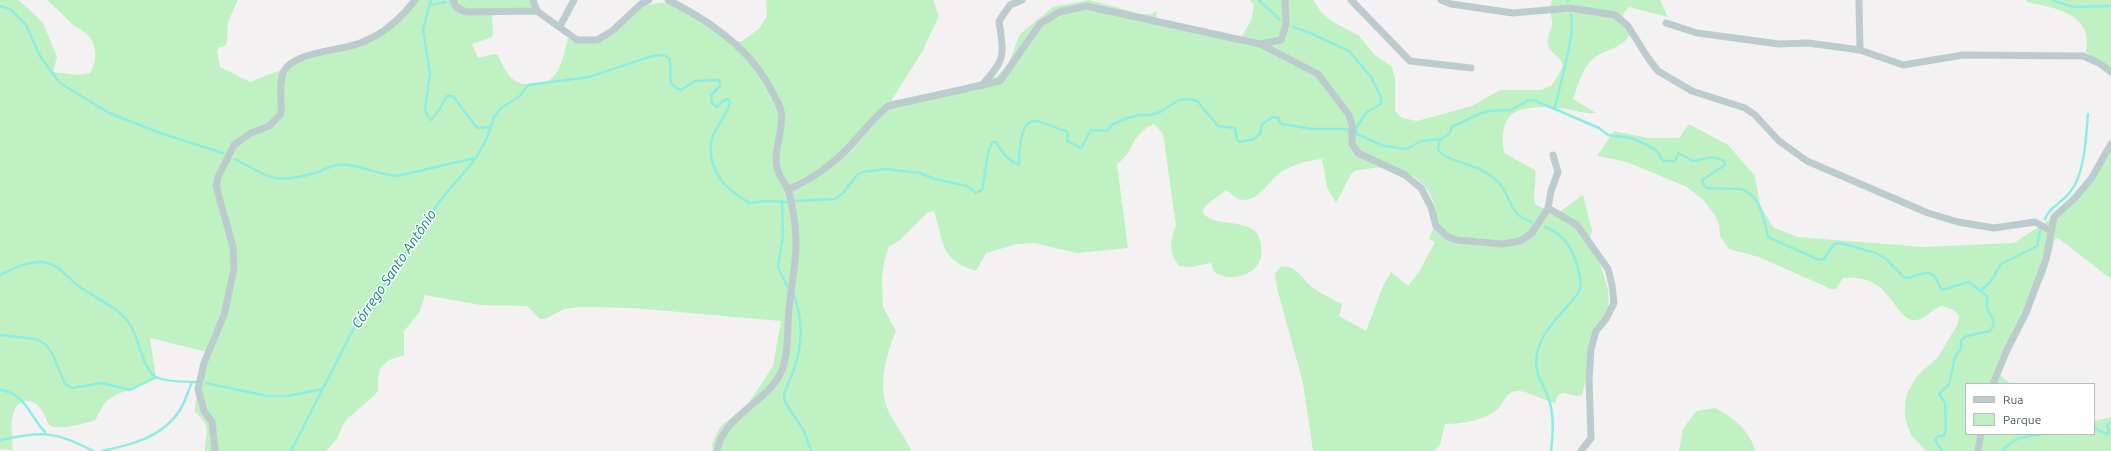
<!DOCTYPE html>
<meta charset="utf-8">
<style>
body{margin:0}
#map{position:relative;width:2111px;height:451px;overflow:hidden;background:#f3f1f2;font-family:Ubuntu,sans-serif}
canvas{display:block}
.legend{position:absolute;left:1965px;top:383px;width:130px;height:52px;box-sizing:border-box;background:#fff;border:1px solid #b6bebf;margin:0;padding:5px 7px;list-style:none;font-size:12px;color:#485c5f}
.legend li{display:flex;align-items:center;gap:8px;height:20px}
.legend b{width:20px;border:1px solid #b6bebf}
</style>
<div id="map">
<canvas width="2111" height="451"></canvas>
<ul class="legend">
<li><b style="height:5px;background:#bcccce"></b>Rua</li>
<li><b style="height:11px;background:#c0f1c2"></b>Parque</li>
</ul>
</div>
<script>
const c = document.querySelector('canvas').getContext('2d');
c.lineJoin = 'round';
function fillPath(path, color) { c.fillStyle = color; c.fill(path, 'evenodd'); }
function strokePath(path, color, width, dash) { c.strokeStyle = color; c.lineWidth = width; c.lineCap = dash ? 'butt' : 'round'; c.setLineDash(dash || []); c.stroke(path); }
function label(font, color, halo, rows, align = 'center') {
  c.font = font + ' Ubuntu,sans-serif'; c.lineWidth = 3; c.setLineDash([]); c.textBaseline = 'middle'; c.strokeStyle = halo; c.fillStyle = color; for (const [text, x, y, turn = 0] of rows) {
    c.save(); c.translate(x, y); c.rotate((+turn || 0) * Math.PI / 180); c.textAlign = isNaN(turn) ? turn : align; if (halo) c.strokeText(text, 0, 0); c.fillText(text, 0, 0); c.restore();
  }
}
fillPath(new Path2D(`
 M0,0H18L33,13L43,23L57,57L53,72L78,75L90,73C98,61 97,43 86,33C82,29 76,28 72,24C64,16 56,8 47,0H238L228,22L227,42L225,46L219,47L217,51L220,67L250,82L286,68L299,60L347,48L377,32L402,11L411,0H529L536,14H492L493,33L492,37L472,44L478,58L494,54L498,55C508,77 514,88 539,83C544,82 550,81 553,77C562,68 564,51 568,39C578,39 591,41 601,37C606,34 611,28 615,25C633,9 651,0 676,3L730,42L742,41L759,29L767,16L766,0H933L939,16L922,52L891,101L978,83L996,77L1008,65L1020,34L1053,7L1089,0L1142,14H1152L1157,11L1156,22L1236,38L1242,36L1251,21L1254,5L1250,0H1313L1322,13L1333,22L1358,35L1375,55L1392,67L1395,78V111L1402,118L1417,121L1472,106L1500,90H1541L1551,86L1555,81L1563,66C1560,56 1555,56 1550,49C1543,38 1553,31 1552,21C1551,12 1549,10 1552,0H1660L1668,17L1629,7L1623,14L1624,21L1630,34C1623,48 1606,49 1594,58C1583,66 1578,86 1573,99L1596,113C1583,114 1572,109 1559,108C1521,105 1497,108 1504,153L1535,170C1537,183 1532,192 1535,204L1547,211L1558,213L1583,195L1592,230L1589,240L1602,269L1608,290L1609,313L1597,333L1582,395L1576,396L1563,393L1558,395L1555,403C1545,401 1526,390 1517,391C1505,392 1505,402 1498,409C1484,420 1463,424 1445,424L1440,445L1434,451H1313L1303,383L1277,288L1275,274L1280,267C1297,264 1300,278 1312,287C1321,294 1332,299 1342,304L1339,316L1366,331L1383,286L1391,272L1408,286L1419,272L1435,242L1429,239C1431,232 1436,225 1436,218C1437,194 1417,172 1393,168C1381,166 1367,169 1355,171L1351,174L1336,203L1327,188L1322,159C1306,161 1294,164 1281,172C1269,180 1257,205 1239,199C1235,198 1230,192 1226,190L1205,206L1202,212C1215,228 1241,218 1256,232C1260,236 1260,241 1261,246C1265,266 1247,278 1229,277C1224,277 1218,274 1214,272L1211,263L1191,267L1180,266C1169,257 1169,238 1176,226L1164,140L1162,132L1154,124L1146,128L1135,139L1129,152L1117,165L1128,248L1077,253L1034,243L1017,244L986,253L976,271C939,260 944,242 934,211L927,213L899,241L889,246L884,262L882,279L883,307L896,331C886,355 876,389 890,414C896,426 906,438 911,451H713L712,444L720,427L748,404L773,366L781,321L633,308L580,307L564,309L545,319H540L527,306L481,305L425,295L419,313L404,331V355L389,360L381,367L378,378V390L375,395L347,419L343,425L337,439L326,451H205C206,430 212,427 195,412V404L206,352L150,338L156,378C142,388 123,389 109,399C103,403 99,414 95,420C81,424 64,430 50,426C45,419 44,411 37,405C34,402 31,401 26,401C7,402 12,437 13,450L0,449Z
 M2027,0H2111V72L2086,52C2094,14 2056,8 2027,2Z
 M1689,124L1728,145L1755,176L1760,205L1773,227L1797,237L1924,247L2014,243L2052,218L2091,176L2111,141V279L2058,238L2055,239L2045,276L1996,372L2011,384H1966V434H2094V421L2111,417V451H1926L1911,435L1905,418V403L1908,392L1916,377L1938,357L1958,324L1959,316L1954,310L1942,306C1932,308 1924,322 1912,320C1906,319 1902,313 1898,309C1882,286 1872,276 1843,278L1836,289H1831L1759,257L1729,249L1720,236L1719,224L1715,215L1703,200L1687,187L1627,162L1597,156L1614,131L1648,138H1679Z
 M1715,408C1731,415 1752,433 1755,451H1679L1683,429L1696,411Z`), '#c0f1c2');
strokePath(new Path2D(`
 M431,0L423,29L430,74L425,109L427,115L431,120L439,110L447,96H453L477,128L490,127
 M1259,0L1280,20
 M1568,0V1
 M2052,0L2073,7L2111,6
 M430,5L446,2
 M0,6L10,9L26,25L40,56L60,83L109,113L163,134L223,153
 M1293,27L1308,32L1349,51L1371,77L1381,97V104L1367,112L1356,128V132
 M1555,108C1559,87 1576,33 1571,15
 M1441,139C1440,141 1438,145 1438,148C1439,159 1474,165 1483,171C1489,174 1495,179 1500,184C1514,201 1506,213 1532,222
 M235,159C270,177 272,185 315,173C322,171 330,166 337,165C353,162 379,175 397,176L475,158
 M782,201L783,236L778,267L787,286
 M794,201L835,199L843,193L857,175L863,172L886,169L920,173L935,179L967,186L976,193L982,190C986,174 985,157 992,142H996C1003,153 1006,159 1019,165C1019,154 1020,120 1035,121C1046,122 1055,129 1066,131L1068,135L1067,141L1081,148L1091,130L1107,131L1113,124L1128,118L1139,115H1150L1160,112L1179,100L1191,99L1198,102L1218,126L1235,128L1237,140L1240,142L1254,139L1260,134L1262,124L1273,117L1279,118V121L1282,124L1312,129H1345L1384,146L1407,149L1421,141L1441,139L1449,134L1452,127L1479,114L1489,111L1511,110L1529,100L1536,101L1599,128L1608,135L1632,138L1647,145L1657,151L1663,161H1675L1678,153L1693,161C1706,159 1712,154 1724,161L1725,165L1702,180L1704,186L1707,188C1718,189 1728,188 1739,189C1760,192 1764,220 1768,237L1819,260L1824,259L1834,244L1840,243L1876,253L1886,259L1905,278C1914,279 1927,267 1935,277C1938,281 1939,285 1941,289H1945L1969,282L1987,296C1988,301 1986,304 1987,308C1991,318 1998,321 1990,331L1967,336L1961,340V349L1955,357L1949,384L1939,394L1945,403L1946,430L1944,436H1938L1935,440L1942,451
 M2045,219C2050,206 2062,203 2070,192C2085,175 2086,136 2088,114
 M1545,227C1560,233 1570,243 1575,259C1578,268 1582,279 1580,289C1578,296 1570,302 1566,308C1554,321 1540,336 1537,354C1533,376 1545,384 1550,403C1554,418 1553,436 1551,451
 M0,275C14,269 24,262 40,262C58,262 67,278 80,287C98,300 121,308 132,328C139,340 143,370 156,377C166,382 186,382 198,382
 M1981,291L1991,281L2001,264L2037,246L2040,231
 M793,293C803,318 803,344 794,369C791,378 786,386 784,396L785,402L804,431L811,451
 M0,335L36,339L45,344L52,353L65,384L72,388L102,383L130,390L156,377
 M206,383L267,396H288L322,389
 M0,390C26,393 29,416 45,432
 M2094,428L2107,434L2109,432L2107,425L2111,423
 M0,440C41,431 56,431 93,451
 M102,451C131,445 163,437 180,410C185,402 188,391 192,382
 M291,451L359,318L395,271L439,202L476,158L487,138L494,117L501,108L520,96L528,85L589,77L652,56L663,55L669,58C674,72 663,84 681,90L695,81L719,80L720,86L711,95L712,103L717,107L723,101L728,99L730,102C727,116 717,125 712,138C710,144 711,150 711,156C715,180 730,191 749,203L765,201L788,202
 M2002,451C2014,437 2026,436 2044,434`), '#8ceee2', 2.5);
strokePath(new Path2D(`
 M453,0L456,7L466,12L537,11L533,0
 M668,0C711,21 753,50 774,95C776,100 780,106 781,111C785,131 771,152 778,171C780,178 785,183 788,190C791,196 791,204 793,211C800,248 793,273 789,309C787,328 789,352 782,370C769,402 723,415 717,451
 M1351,0L1410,61L1471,68
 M1441,0L1451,4L1513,13L1570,8L1615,15L1628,26L1648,58L1658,71L1692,91L1745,108L1755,115L1779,141L1807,161L1928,213L1958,222L1994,228L2035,222L2051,231
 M1859,0L1860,50
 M537,11L577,40H597L612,31L641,4L649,0
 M1666,23L1697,33L1779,44L1808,43L1860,50L1903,65L1963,55L2083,56L2099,63L2111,72
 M560,26L574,0
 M1260,44L1281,40L1286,25L1285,0
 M981,86C1006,59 1004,57 999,21L1010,5L1022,0
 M1553,155L1558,172L1551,191L1548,208L1577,225L1608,269L1612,285L1614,303L1606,319L1596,331L1591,349L1589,380L1591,438L1581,451
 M788,190C813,178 831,166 850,146C863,132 873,118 888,106L1000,81L1040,24L1059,12L1086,6L1260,44L1318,74L1349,115L1352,125V144L1358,153L1405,175L1421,188L1431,207L1436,226L1448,237L1457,240L1502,244L1520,241L1532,233L1548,208
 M1993,384L2007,350L2026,313L2046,259L2054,217L2074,199L2091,179L2111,144
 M215,451L212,422L204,411L198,389L204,363L224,315L234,269L233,247L216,186L218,177L234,145L251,133L269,126L281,114C282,101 278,83 284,71C294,52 338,51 357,44C364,42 371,38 377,35C391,27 405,13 415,0
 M1978,451L1981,434`), '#bcccce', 7);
label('italic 14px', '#0c8172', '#fff', [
 ["Córrego Santo Antônio",394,269,-56]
]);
</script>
